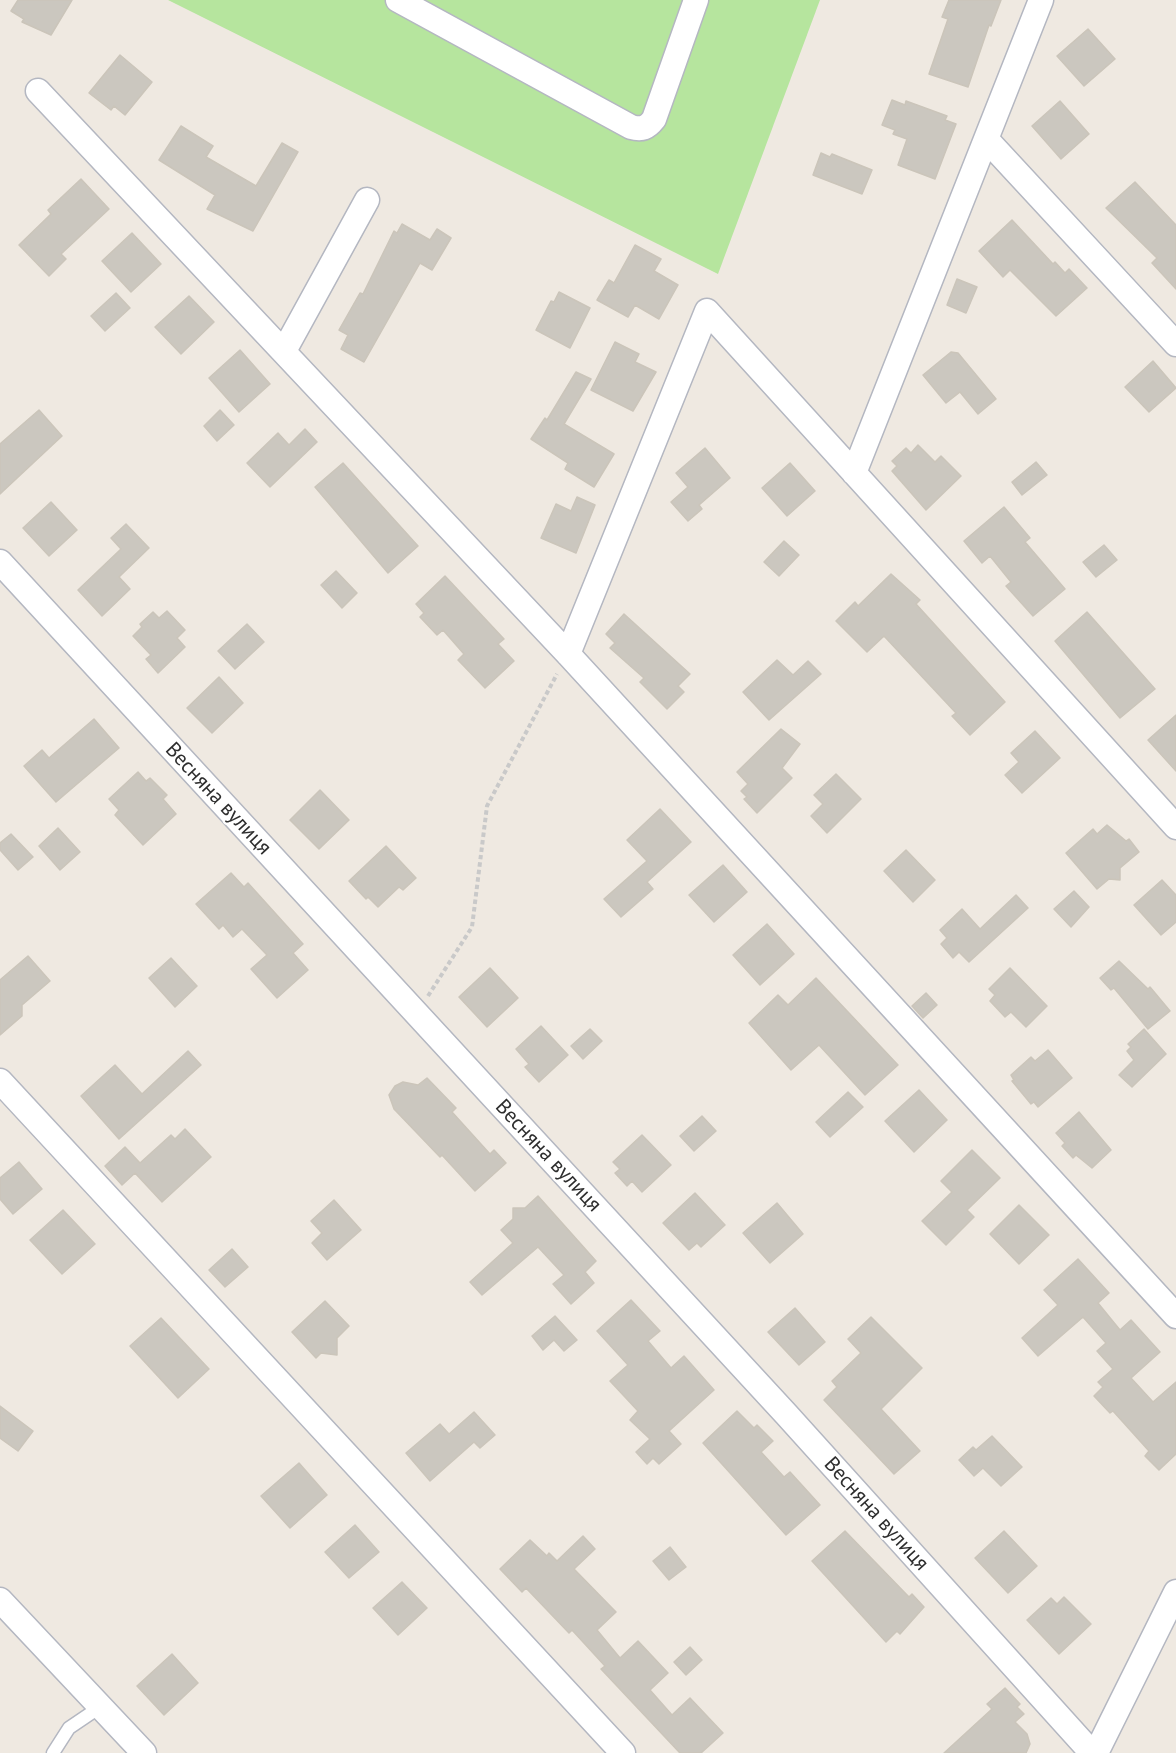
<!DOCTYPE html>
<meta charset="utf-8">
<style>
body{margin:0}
canvas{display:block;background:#efe9e1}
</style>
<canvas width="1176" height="1753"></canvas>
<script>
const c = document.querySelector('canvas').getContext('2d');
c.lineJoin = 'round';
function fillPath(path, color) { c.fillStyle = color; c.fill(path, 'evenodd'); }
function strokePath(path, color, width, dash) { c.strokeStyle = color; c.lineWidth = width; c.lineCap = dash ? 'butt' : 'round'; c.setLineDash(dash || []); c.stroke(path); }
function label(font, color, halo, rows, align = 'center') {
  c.font = font + ' "PT Sans",sans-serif'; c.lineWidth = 4.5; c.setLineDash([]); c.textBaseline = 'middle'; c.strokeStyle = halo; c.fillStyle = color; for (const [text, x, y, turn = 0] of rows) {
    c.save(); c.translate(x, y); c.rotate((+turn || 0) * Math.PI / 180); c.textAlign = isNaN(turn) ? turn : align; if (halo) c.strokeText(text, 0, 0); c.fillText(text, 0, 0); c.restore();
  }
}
fillPath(new Path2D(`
 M168,0H820L718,274Z`), '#b6e59e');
const building = new Path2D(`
 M18,0H72L51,35L22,22L24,19L11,11Z
 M949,0H1001L991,26L989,25L968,87L929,74L948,19L942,17Z
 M1088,29L1115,59L1084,86L1057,56Z
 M120,55L152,82L125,115L114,106L111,110L89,93Z
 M892,100L905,105L906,101L947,116L945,120L956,124L935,179L898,165L907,139L893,134L895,130L882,125Z
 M1060,101L1089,134L1061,159L1032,126Z
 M181,126L213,146L206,157L256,186L282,143L298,152L253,231L207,209L215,195L159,160Z
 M821,153L830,157L832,154L872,170L862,194L813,175Z
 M81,179L109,209L61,254L66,259L49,276L19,245L51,214L48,210Z
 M1135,182L1176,225V289L1152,263L1157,258L1106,208Z
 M1012,220L1053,264L1055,262L1065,273L1069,269L1087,288L1056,316L1010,270L1003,277L979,251Z
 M402,224L430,240L437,229L451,238L432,270L420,263L364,362L341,349L348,335L339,330L360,293L363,294L394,231L397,233Z
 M132,233L161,264L131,292L102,261Z
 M635,245L661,259L654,271L678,285L659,319L635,305L628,317L597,300L609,280L614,283Z
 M957,279L977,287L966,313L947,305Z
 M559,292L590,308L570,348L536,330L551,301L554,302Z
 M116,293L130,308L105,331L91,316Z
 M189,296L214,322L181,354L155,327Z
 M615,342L639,354L635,362L656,372L633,411L591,390Z
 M240,350L270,384L239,412L209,378Z
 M951,352L958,353L996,399L978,414L960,392L946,403L923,375Z
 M1153,361L1176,388L1149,412L1125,387Z
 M576,372L591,379L564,424L614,454L594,487L565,469L568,463L531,439L545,418L547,420Z
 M39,410L62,436L0,494V444Z
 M220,410L234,425L217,441L204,426Z
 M305,429L317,442L270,487L247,463L278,433L289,445Z
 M918,445L935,462L941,456L961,476L926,510L892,471L897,466L892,461L906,448L911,453Z
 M705,448L730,478L699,505L702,509L688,521L671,502L688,487L676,473Z
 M1036,462L1047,475L1022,495L1012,482Z
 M343,463L418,546L388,573L315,487Z
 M790,463L815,491L787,516L762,488Z
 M577,497L595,505L576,553L541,538L556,504L571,511Z
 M51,502L77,530L49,556L23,528Z
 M1004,507L1030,538L1025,542L1065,589L1033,616L1006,586L1011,582L990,556L982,563L964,541Z
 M126,524L149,548L119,577L130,589L102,616L78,590L121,549L111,538Z
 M784,541L799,555L779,576L764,562Z
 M1104,545L1117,560L1096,577L1083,562Z
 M336,571L357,593L342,608L321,585Z
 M891,574L920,600L916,604L1005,702L970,735L952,716L956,713L884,636L867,652L836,621L855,602L858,606Z
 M445,576L504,639L498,644L514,661L485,688L458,660L464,654L443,630L437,635L420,617L424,613L416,604Z
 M167,611L185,630L177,638L185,647L158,673L146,659L151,655L133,636L142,627L140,624L153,612L159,618Z
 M1087,612L1155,689L1120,718L1055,641Z
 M624,614L690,674L678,686L684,692L667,709L640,682L644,678L610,648L615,643L606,634Z
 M247,624L264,642L235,669L218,651Z
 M777,660L793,675L808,661L821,674L769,720L743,692Z
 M219,677L243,703L212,733L187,708Z
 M1176,715V771L1148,740Z
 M94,719L119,748L56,802L24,766L42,750L49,758Z
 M781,729L800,744L782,768L792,778L757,813L744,799L747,797L741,791L748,784L737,772Z
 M1035,731L1060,758L1022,793L1005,775L1019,762L1011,753Z
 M138,772L146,781L150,778L167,795L163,799L176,814L143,845L115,815L119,810L109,799Z
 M836,774L861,799L827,833L811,816L823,804L814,795Z
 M320,790L349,820L319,849L290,820Z
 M660,809L691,842L647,882L653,889L621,917L604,899L647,861L627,840Z
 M1107,825L1126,841L1129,839L1139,852L1120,868V880L1109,879L1097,889L1066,853L1093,829L1097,834Z
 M58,828L80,852L60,870L39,846Z
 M11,834L33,857L18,870L0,850V843Z
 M386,846L416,878L403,890L399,887L378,907L368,897L366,899L349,881Z
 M906,850L935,880L913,902L884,871Z
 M723,865L747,892L714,922L689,895Z
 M231,873L244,887L248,883L303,944L293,953L308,970L277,998L251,969L267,955L242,929L233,937L223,925L219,929L196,904Z
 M1162,880L1176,895V922L1161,935L1134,905Z
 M1074,891L1089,907L1071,927L1054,909Z
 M1016,895L1028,908L969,962L959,952L953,958L941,944L947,938L940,930L962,909L980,929Z
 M767,924L794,954L760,985L733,955Z
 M28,956L50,981L22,1005V1016L0,1035V980Z
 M171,958L197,986L175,1007L149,978Z
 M1119,961L1148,989L1150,987L1170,1011L1148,1029L1114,988L1111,990L1100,978Z
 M490,968L518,998L487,1027L459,997Z
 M1010,968L1047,1006L1026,1027L1011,1012L1005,1017L990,1001L995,995L989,989Z
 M816,978L898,1065L865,1095L819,1045L791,1070L749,1023L778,995L788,1005Z
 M926,993L937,1005L923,1018L912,1006Z
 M541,1026L568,1055L539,1082L525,1067L529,1064L516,1049Z
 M590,1029L602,1041L583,1059L571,1046Z
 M1144,1029L1166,1054L1132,1087L1119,1075L1134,1060L1127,1051L1131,1047L1128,1044Z
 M1048,1050L1072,1078L1038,1107L1034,1102L1031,1104L1012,1081L1014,1080L1011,1075L1031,1057L1035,1061Z
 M188,1051L201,1065L119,1139L81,1096L115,1065L142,1094Z
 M427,1078L456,1108L452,1112L490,1154L494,1150L506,1163L475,1191L442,1155L440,1157L394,1109L389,1095L395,1086L403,1082L418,1085Z
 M919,1090L947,1120L914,1152L885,1121Z
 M848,1092L863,1107L830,1137L816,1122Z
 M1079,1112L1111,1150L1092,1168L1076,1155L1073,1158L1062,1146L1065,1143L1056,1133Z
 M702,1116L716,1131L694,1151L680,1136Z
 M185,1129L211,1157L162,1202L135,1173L122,1185L105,1166L125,1147L140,1163L171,1135L175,1139Z
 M642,1135L671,1165L642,1192L632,1181L627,1186L615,1173L620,1169L613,1162Z
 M972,1150L1000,1178L967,1210L974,1217L946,1245L922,1221L952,1192L941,1181Z
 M19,1162L42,1189L13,1214L0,1199V1178Z
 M695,1193L725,1225L701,1247L697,1243L689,1250L663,1223Z
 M538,1196L596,1261L585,1272L594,1283L571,1304L553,1284L564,1275L538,1247L482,1295L470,1282L513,1243L501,1230L513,1219V1208H525Z
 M334,1200L361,1230L327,1260L312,1243L322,1233L311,1221Z
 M777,1203L803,1234L770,1263L743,1233Z
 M1019,1205L1049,1235L1019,1264L990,1234Z
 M63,1210L95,1244L62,1274L30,1240Z
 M232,1249L248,1267L225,1287L209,1270Z
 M1078,1259L1109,1293L1098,1303L1120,1330L1131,1320L1160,1352L1131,1378L1153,1402L1176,1382V1454L1159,1470L1145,1456L1149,1451L1113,1411L1110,1413L1094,1396L1103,1387L1098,1382L1113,1369L1097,1351L1106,1343L1083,1317L1038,1356L1022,1338L1058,1305L1044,1290Z
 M631,1300L660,1331L648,1341L671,1368L684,1356L714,1390L669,1431L681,1444L659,1464L653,1458L647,1464L636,1452L650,1439L630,1420L638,1411L610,1381L628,1365L597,1331Z
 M325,1301L349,1326L337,1338V1355L321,1353L316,1358L292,1332Z
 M795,1308L825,1342L799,1365L768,1332Z
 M555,1316L577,1340L564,1351L554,1340L543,1350L532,1336Z
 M871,1317L922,1368L881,1409L920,1451L894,1474L824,1400L837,1387L832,1381L861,1353L848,1339Z
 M161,1318L209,1369L178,1398L130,1346Z
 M0,1406L33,1431L18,1451L0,1438Z
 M737,1411L754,1428L757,1425L773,1441L761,1452L784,1477L790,1472L820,1505L786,1535L703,1443Z
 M474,1412L495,1435L480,1448L474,1442L430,1481L406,1453L440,1424L449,1434Z
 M992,1436L1022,1467L1001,1486L983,1468L974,1476L959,1460L973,1447L976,1450Z
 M299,1463L327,1495L290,1528L261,1496Z
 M355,1525L379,1552L349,1578L325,1552Z
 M845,1531L909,1597L912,1594L924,1607L900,1634L897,1631L886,1642L812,1561Z
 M1004,1531L1037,1566L1008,1593L975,1558Z
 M583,1536L595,1549L574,1569L616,1612L597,1630L620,1658L638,1641L668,1673L650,1690L672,1715L690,1698L723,1733L701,1753H680L601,1669L605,1666L572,1630L569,1633L526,1588L522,1592L500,1569L530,1540L547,1556L549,1553L557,1561Z
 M670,1547L686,1567L669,1580L653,1561Z
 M402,1582L427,1608L398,1635L373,1608Z
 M1064,1597L1091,1624L1059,1654L1027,1620L1051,1598L1057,1604Z
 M690,1647L702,1660L686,1675L674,1662Z
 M172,1654L198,1683L164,1715L137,1686Z
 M1005,1688L1020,1704L1017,1707L1024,1714L1015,1722L1027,1734L1030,1744L1026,1753H944L992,1709L987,1704Z`);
fillPath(building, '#cbc7bf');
strokePath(building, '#cbc5ba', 1.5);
const lane = new Path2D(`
 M53,1753L69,1728L100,1707`);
const street = new Path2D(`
 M398,0L631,127C642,130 647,128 654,119L696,0
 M38,91L568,654L1176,1316
 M987,140L1176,344
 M284,351L367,200
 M854,473L1041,0
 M0,562L786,1414L1092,1753
 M568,654L707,311L1176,827
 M0,1081L623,1753
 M0,1600L144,1753
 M1096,1753L1176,1592`);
strokePath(lane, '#b4b7c1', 15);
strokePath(street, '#b4b7c1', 27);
strokePath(new Path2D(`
 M428,996L472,927L487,806L557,674`), '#c9c9c9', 4, [4.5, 3]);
strokePath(lane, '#fff', 12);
strokePath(street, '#fff', 24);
label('21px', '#2e2e2e', '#fff', [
 ["Весняна вулиця",218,799,47],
 ["Весняна вулиця",548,1156,47],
 ["Весняна вулиця",876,1514,48]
]);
</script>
